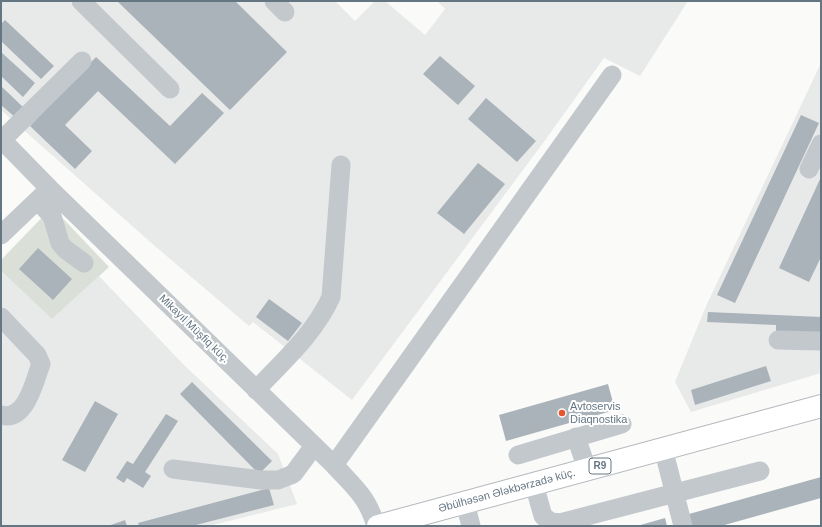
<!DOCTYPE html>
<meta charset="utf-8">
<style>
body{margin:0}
#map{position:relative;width:822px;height:527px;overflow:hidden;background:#fafaf8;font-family:Helvetica,sans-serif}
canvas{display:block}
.frame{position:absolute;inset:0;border:2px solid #657683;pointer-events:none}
</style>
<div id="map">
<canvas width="822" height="527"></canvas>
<div class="frame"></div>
</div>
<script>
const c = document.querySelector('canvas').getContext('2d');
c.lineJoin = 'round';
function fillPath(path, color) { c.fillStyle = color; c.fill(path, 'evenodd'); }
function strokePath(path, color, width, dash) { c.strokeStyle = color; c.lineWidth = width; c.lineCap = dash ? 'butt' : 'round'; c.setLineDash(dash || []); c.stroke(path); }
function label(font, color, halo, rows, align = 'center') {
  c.font = font + ' Helvetica,sans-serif'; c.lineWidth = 4; c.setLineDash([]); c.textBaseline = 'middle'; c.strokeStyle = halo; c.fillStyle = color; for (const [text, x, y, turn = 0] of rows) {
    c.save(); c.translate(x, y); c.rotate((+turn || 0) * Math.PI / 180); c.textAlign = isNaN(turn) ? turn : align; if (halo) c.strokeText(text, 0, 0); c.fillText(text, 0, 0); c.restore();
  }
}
fillPath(new Path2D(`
 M1,1H335L355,21L375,1H385L425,35L445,9L437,1H688L640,76L604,58L546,139L352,400L253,322L249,326L156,247L1,110Z
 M821,63V373L691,412L675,382L706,306Z
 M1,271L52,319L99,276L184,365L278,454L297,504L209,526H1Z`), '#e8e9e9');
fillPath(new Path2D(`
 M52,207L109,267L52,319L1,271V260Z`), '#dadfd7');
fillPath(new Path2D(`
 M117,1H235L287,52L230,110Z
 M5,20L54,66L41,79L1,41V24Z
 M1,52L35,83L23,97L1,76Z
 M440,56L475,86L458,105L423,74Z
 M96,57L170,126L202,93L224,113L175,164L98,91L65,125L92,151L75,169L30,126Z
 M1,86L25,109L16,118L1,105Z
 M486,98L536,141L517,162L468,119Z
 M801,115L819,123L735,303L717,295Z
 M478,163L505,184L464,234L437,213Z
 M821,177V257L809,282L779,268Z
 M38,248L72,279L53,300L19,269Z
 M269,299L302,323L288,341L256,317Z
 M708,312L821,317V335L776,333V325L707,322Z
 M766,366L771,381L695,405L691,390Z
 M192,382L272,461L259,474L180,394Z
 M608,384L615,410L506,441L499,415Z
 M95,401L118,414L85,472L62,460Z
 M166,414L178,421L145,472L151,476L143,488L127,478L124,483L116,478L127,461L133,464Z
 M821,477V498L721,526H692L689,514Z
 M269,488L274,505L192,526H139L138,523Z
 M665,518L667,526H637Z
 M125,520L127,526H108Z`), '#aab3b9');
const major = new Path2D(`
 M378,526L821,406`);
strokePath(major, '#b5babe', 24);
strokePath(new Path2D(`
 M81,1L170,89
 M274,1L285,12
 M1,139L50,189L334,465C354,487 367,496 376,526
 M2,140L82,61
 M809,169L821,144
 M38,201L52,216L60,243L65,249L84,263
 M1,235L46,192
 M1,317L37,355L41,364C34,382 26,422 1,415
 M778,340L821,341
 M256,390C283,361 315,333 331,297L341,165
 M576,437L587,469
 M663,448L683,526
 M518,455L622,424
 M334,465L612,75
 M173,469L261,480H278L291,475L294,473L314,446
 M534,484L543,516L551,522L560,523L760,471
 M465,503L471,526`), '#c3c8cc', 19);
strokePath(major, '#fff', 22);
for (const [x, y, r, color] of [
 [562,413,4,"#e4572e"]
]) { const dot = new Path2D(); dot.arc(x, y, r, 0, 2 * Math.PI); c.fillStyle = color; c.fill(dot); strokePath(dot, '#fff', 1.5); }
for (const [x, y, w] of [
 [600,466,22]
]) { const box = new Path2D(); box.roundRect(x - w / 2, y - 8, w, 16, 3); c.fillStyle = '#fff'; c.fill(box); strokePath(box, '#657683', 1); }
label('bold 10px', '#657683', null, [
 ["R9",600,466]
]);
label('11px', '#657683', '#fff', [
 ["Mikayıl Müşfiq küç.",194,329,44],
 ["Əbülhəsən Ələkbərzadə küç.",507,491,-15]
]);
label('11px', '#657683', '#fff', [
 ["Avtoservis",570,407],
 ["Diaqnostika",570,420]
], 'left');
</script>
